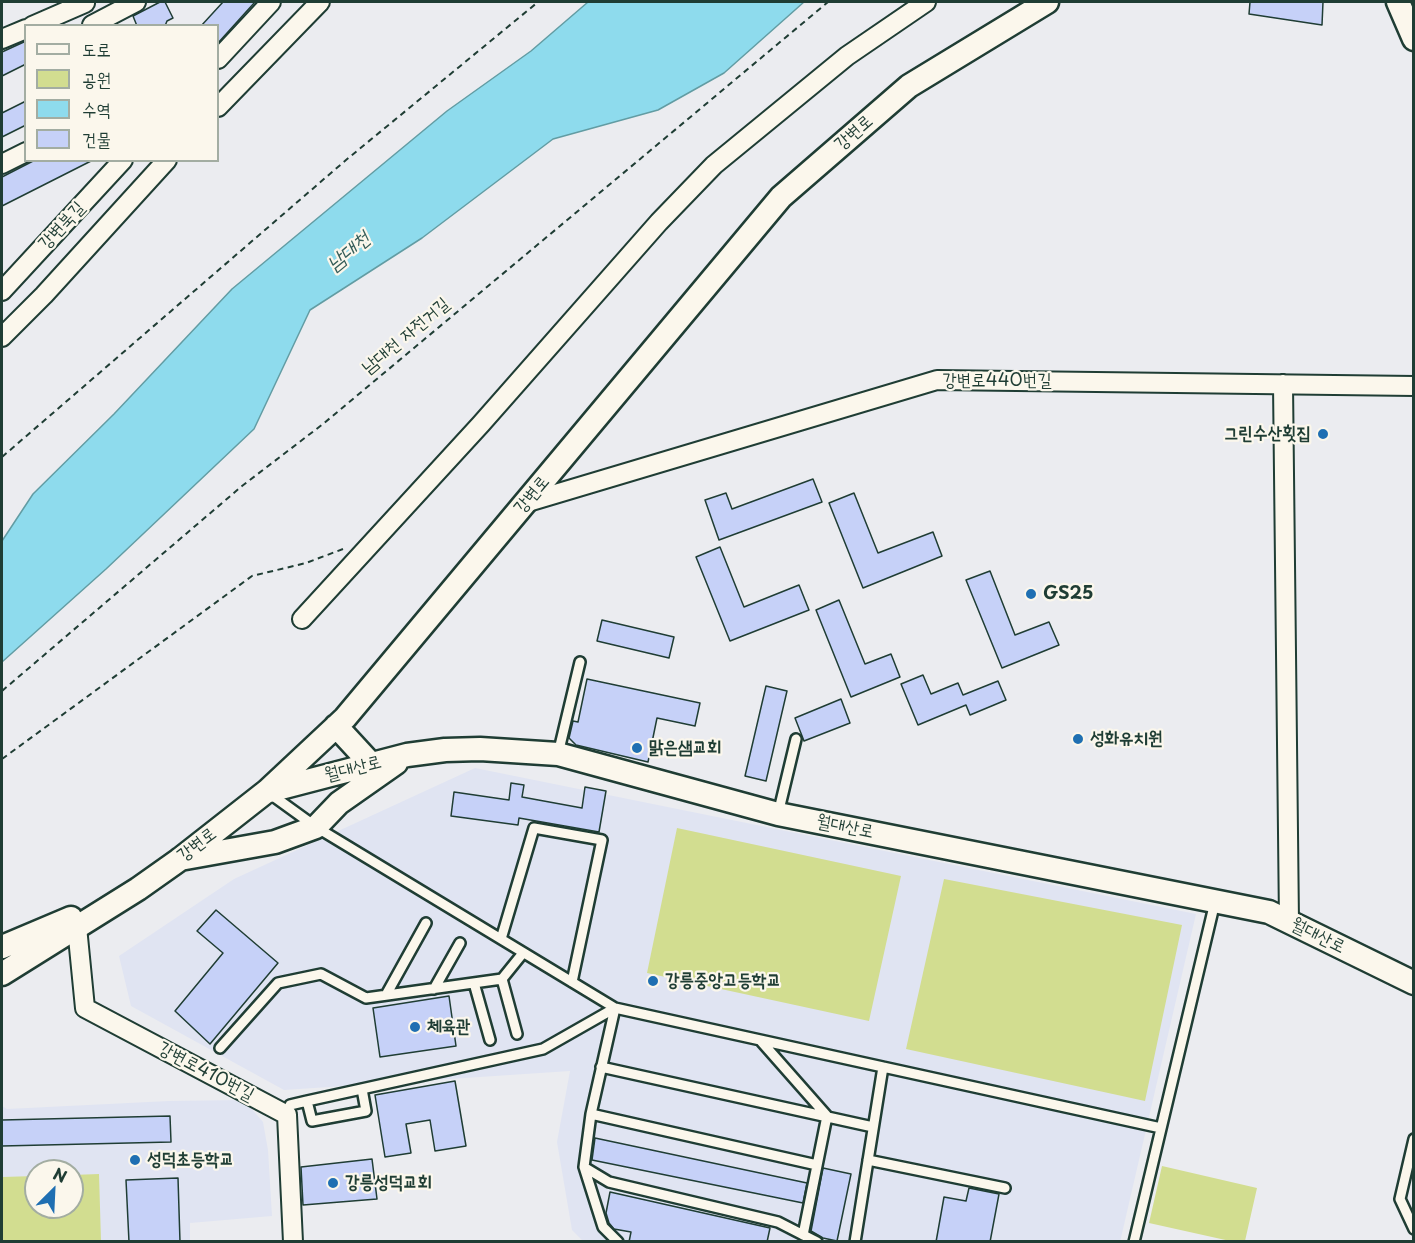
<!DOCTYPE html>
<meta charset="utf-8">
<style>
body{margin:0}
#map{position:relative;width:1415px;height:1243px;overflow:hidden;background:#ebecf0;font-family:"Playpen Sans","Poor Story",sans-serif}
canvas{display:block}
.frame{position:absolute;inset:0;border:3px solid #1f3d34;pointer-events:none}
.legend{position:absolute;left:24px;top:24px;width:195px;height:138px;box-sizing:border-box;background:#fbf7ec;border:2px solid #a3ada2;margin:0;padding:8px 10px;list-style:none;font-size:18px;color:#1f3d34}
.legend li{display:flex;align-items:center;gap:12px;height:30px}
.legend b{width:30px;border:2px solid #a3ada2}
.north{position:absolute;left:24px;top:1159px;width:60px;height:60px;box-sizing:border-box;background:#fbf7ec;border:2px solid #a3ada2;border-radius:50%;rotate:24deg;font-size:16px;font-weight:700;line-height:24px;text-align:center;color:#1f3d34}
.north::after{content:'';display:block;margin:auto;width:21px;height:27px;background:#1f6fb2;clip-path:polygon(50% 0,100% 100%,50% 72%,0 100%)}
</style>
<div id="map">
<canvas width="1415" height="1243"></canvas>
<div class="frame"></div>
<ul class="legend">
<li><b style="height:8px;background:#fbf7ec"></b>도로</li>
<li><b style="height:16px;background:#d2dd90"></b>공원</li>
<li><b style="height:16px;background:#8edbed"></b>수역</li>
<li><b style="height:16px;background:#c6d1f8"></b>건물</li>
</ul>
<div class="north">N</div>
</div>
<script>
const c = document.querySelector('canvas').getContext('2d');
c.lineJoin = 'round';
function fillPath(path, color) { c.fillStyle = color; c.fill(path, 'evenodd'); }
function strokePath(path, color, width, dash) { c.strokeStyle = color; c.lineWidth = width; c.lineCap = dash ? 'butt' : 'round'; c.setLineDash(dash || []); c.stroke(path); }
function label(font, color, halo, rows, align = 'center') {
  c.font = font + ' "Playpen Sans","Poor Story",sans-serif'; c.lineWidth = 4.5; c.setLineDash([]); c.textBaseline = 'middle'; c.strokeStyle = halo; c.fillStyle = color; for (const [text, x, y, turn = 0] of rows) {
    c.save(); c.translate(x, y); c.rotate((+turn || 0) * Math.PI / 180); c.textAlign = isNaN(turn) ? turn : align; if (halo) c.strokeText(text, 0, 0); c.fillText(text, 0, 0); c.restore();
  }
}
fillPath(new Path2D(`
 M475,768L1196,914L1120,1242L583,1241L572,1230L557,1142L570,1071L284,1090L131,1006L119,956L234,879Z
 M244,1100L263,1122L268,1150L272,1216L190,1223V1241H2V1106L7,1109L169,1101ZM36,1171H72V1207H36Z`), '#e0e4f2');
fillPath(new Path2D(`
 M677,828L901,876L869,1021L647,973Z
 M944,879L1182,925L1145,1101L906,1049Z
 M1162,1166L1257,1188L1245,1241H1230L1149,1223Z
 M99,1174L101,1241H2V1177L36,1176V1207H72V1175Z`), '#d2dd90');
const water = new Path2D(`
 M588,2H804L724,73L658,110L553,139L422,238L310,310L254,429L106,569L2,662V541L33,494L114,414L232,289L447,111L531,51Z`);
fillPath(water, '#8edbed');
strokePath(water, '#629ca3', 1.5);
const building = new Path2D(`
 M160,2H165L173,18L167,21L165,26H137L133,16Z
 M223,2H255L218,43V26H201Z
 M1250,2H1323L1322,25L1249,14Z
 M26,41V64L2,76V52Z
 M26,101V125L2,137V113Z
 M35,160H93L2,206V177Z
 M813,479L822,502L719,540L705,500L726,493L732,509Z
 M854,493L878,553L933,532L942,556L863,588L829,503Z
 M720,547L744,607L799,585L809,610L730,641L696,557Z
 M990,571L1015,635L1049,622L1059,645L1002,668L966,580Z
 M839,600L865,664L891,654L900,677L851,697L816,610Z
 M602,620L674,637L669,658L597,641Z
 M923,675L931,694L958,683L963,695L998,681L1006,700L970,715L966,705L918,725L901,684Z
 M587,679L700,703L695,726L657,718L648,762L576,745L569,738L573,721L578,722Z
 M766,686L787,691L766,781L745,776Z
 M841,699L850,723L804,741L795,718Z
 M511,783L524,785L522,797L582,808L585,787L606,791L599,832L519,818L518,825L451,816L454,792L509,800Z
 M216,910L278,963L210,1044L175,1011L223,953L197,931Z
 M449,996L456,1046L380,1057L373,1008Z
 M455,1081L466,1146L435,1151L430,1120L406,1124L411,1153L385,1157L375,1095Z
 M170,1116L171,1142L2,1146V1120Z
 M595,1138L807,1183L803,1203L592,1160Z
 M372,1159L377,1199L303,1205L301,1167Z
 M823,1168L851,1174L837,1241L823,1238L811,1231Z
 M178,1178L180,1242H129L126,1180Z
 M969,1188L999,1194L990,1242H936L944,1197L966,1201Z
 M610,1192L770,1228L767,1242H629L631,1232L614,1229L609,1223L606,1213Z`);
fillPath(building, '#c6d1f8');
strokePath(building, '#1f3d34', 1.5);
const service = new Path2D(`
 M558,754L580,662
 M269,793L316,827L615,1008L883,1067L855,1242
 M778,814L796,739
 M501,939L534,828L602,840L572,982
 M502,979L517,1034
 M474,983L490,1040
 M434,989L460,943
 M386,995L426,923
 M615,1008L591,1114L584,1167L603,1227L618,1242
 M760,1040L827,1116L803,1235
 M220,1048L278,983L321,974L366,998L502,979L523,953
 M601,1067L873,1127
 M883,1067L1161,1128
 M362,1089L366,1111L312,1121L307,1101L543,1049L615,1008
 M591,1114L817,1165
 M287,1115L290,1105L307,1101
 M1414,1139L1400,1199L1414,1229
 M868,1160L1005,1188
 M584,1167L609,1182L778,1222L817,1242
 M1134,1242L1215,902`);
const minor = new Path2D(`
 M92,25L136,2
 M32,26L85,3
 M2,39L26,29
 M218,59L271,2
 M218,107L320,2
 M2,164L26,152
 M2,291L123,160
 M2,337L44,295L167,160
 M1283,384L1289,922
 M525,503L937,380L1414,386
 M302,619L481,424L659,222L714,165L847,56L926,2
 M77,927L85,1008L287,1115L293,1242`);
const tertiary = new Path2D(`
 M1398,2L1414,39
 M336,726L371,764
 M269,791L407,755L445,750L480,749L558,754L778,814L1269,912L1414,983
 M180,859L275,842L316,827L339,803L396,763
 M2,947L71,918
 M2,974L138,889L179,860L267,791L345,718L781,197L909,86L1047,2`);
strokePath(service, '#1f3d34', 14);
strokePath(minor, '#1f3d34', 22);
strokePath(tertiary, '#1f3d34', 27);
strokePath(new Path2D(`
 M2,457L346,160L538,2
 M2,691L242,486L323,424L828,2
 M2,759L252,576L306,563L343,549`), '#1f3d34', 2, [6, 4.5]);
strokePath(service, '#fbf7ec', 9);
strokePath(minor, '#fbf7ec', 18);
strokePath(tertiary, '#fbf7ec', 22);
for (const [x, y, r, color] of [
 [1323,434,6,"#1f6fb2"],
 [1031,594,6,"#1f6fb2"],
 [1078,739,6,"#1f6fb2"],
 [637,748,6,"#1f6fb2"],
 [653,981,6,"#1f6fb2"],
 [415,1027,6,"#1f6fb2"],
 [135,1160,6,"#1f6fb2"],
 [333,1183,6,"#1f6fb2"]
]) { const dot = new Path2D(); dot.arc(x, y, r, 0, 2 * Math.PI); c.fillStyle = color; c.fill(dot); strokePath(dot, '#fbf7ec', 2); }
label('18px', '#1f3d34', '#fbf7ec', [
 ["강변로",854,133,-41],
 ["강변북길",62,226,-47],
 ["남대천 자전거길",406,336,-40],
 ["강변로440번길",997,381],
 ["강변로",532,495,-50],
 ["월대산로",353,769,-14],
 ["월대산로",845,827,11],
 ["강변로",197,845,-37],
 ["월대산로",1318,936,26],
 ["강변로410번길",206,1072,28]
]);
label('bold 18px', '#1f3d34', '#fbf7ec', [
 ["그린수산횟집",1311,434,"right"],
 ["GS25",1043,594],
 ["성화유치원",1090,739],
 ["맑은샘교회",649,748],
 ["강릉중앙고등학교",665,981],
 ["체육관",427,1027],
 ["성덕초등학교",147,1160],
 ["강릉성덕교회",345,1183]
], 'left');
label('italic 20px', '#355d59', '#fbf7ec', [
 ["남대천",349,252,-40]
]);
</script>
